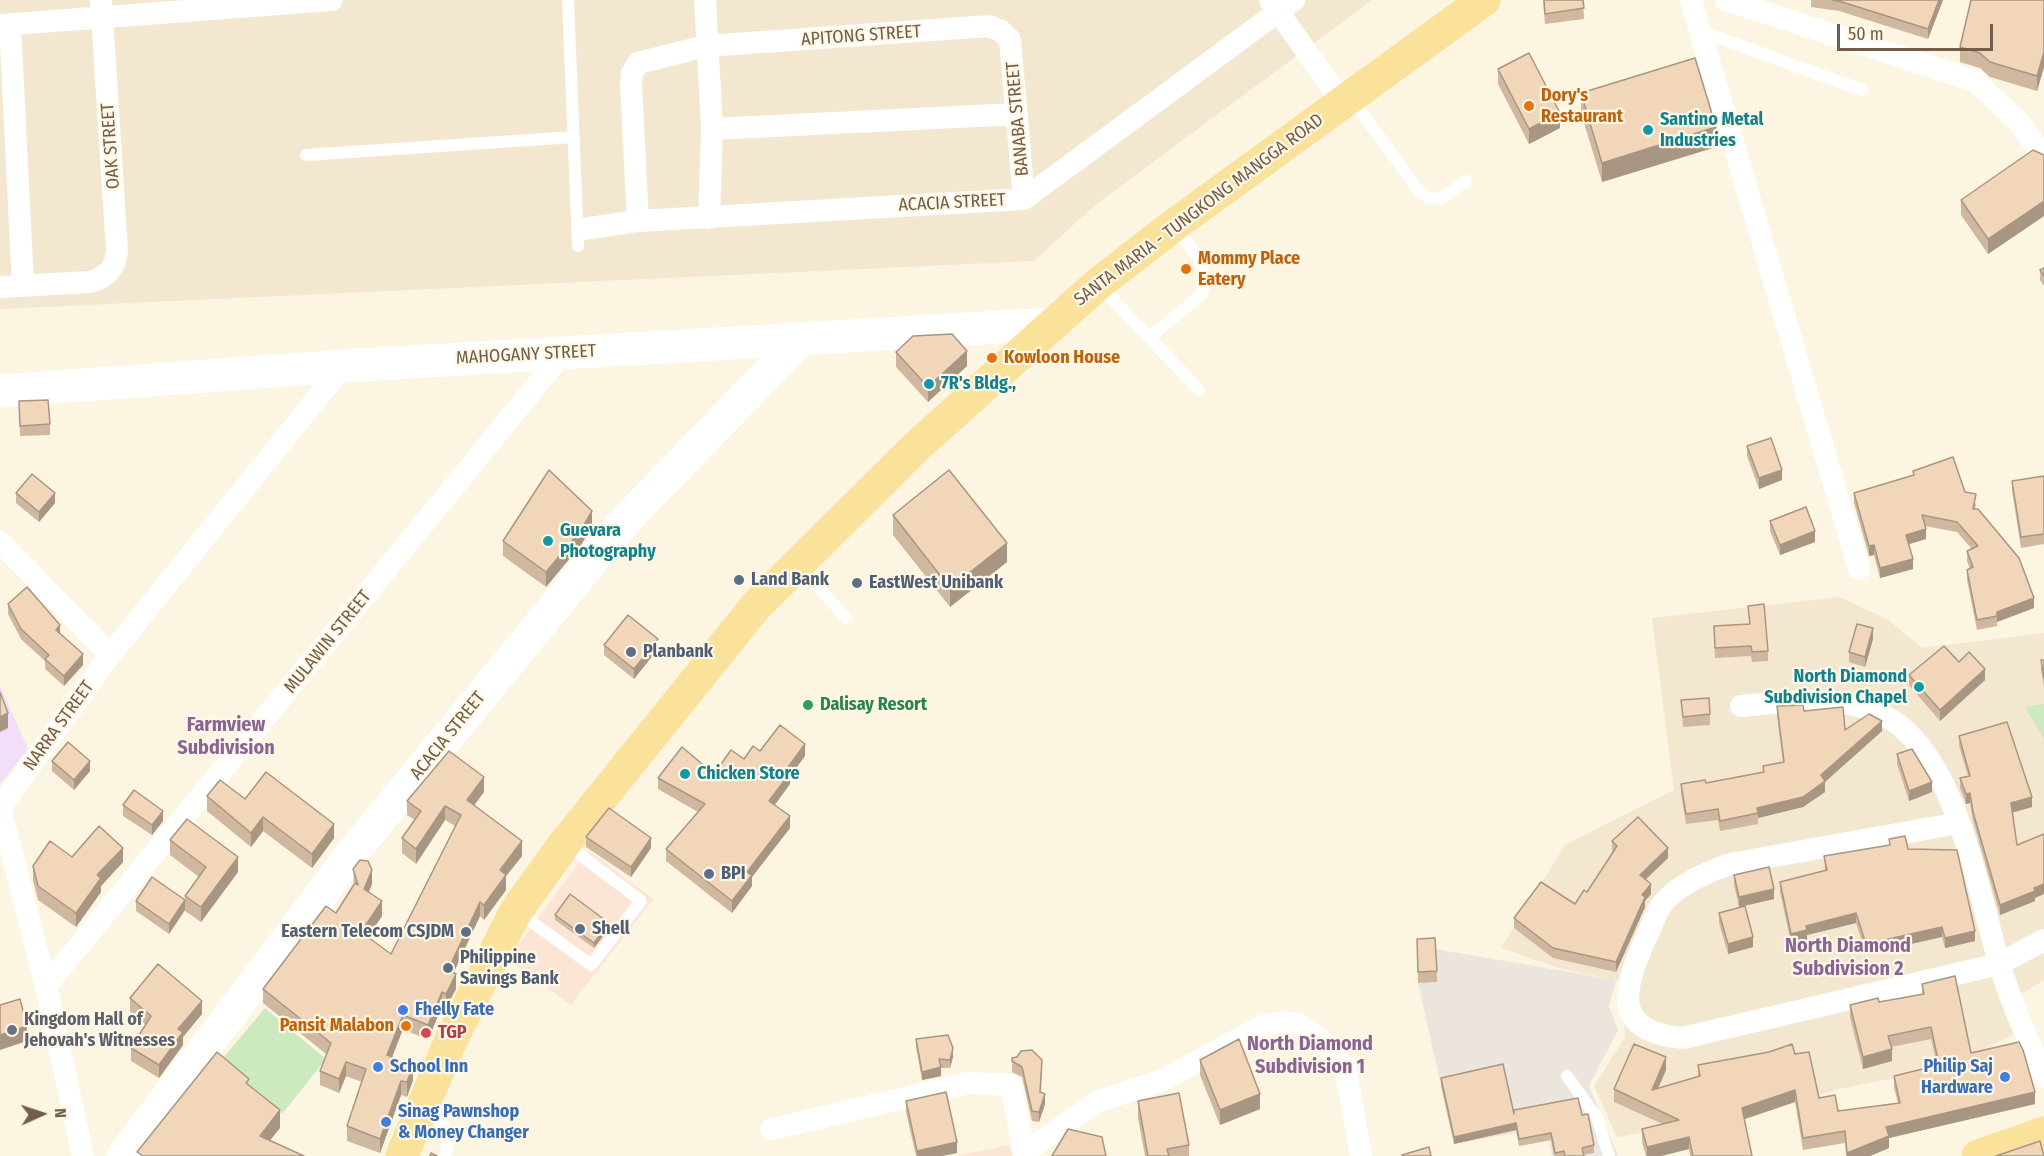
<!DOCTYPE html>
<style>
body{margin:0}
#map{position:relative;width:2044px;height:1156px;overflow:hidden;background:#fcf5e1;font-family:"Fira Sans Condensed",sans-serif}
canvas{display:block}
.north{position:absolute;left:12px;top:1084px;width:60px;height:60px;-webkit-text-stroke:4px #fff8e7;paint-order:stroke;rotate:87deg;font-size:16px;font-weight:700;line-height:24px;text-align:center;color:#735d49}
.north::after{content:'';display:block;margin:auto;width:21px;height:27px;background:#735d49;clip-path:polygon(50% 0,100% 100%,50% 72%,0 100%)}
.scale{position:absolute;left:1837px;top:24px;width:156px;height:27px;box-sizing:border-box;border:3px solid #735d49;border-top:0;padding-left:8px;font-size:18px;line-height:21px;white-space:nowrap;color:#735d49;-webkit-text-stroke:4px #fff8e7;paint-order:stroke}
</style>
<div id="map">
<canvas width="2044" height="1156"></canvas>
<div class="north">N</div>
<div class="scale">50 m</div>
</div>
<script>
const c = document.querySelector('canvas').getContext('2d');
c.lineJoin = 'round';
function fillPath(path, color) { c.fillStyle = color; c.fill(path, 'evenodd'); }
function strokePath(path, color, width, dash) { c.strokeStyle = color; c.lineWidth = width; c.lineCap = dash ? 'butt' : 'round'; c.setLineDash(dash || []); c.stroke(path); }
function label(font, color, halo, rows, align = 'center') {
  c.font = font + ' "Fira Sans Condensed",sans-serif'; c.lineWidth = 4.5; c.setLineDash([]); c.textBaseline = 'middle'; c.strokeStyle = halo; c.fillStyle = color; for (const [text, x, y, turn = 0] of rows) {
    c.save(); c.translate(x, y); c.rotate((+turn || 0) * Math.PI / 180); c.textAlign = isNaN(turn) ? turn : align; if (halo) c.strokeText(text, 0, 0); c.fillText(text, 0, 0); c.restore();
  }
}
fillPath(new Path2D(`
 M0,0H1372L1094,206L1034,261L0,309Z
 M1839,597L1887,619L1922,648L2044,633V980L2021,994L2027,1025L1960,1065L1839,1089L1751,1114L1617,1137L1594,1086L1625,1037L1623,982L1559,968L1501,948L1565,845L1674,790L1652,618Z`), '#f3e7d0');
fillPath(new Path2D(`
 M588,850L653,899L571,1005L508,959Z
 M1009,1145L1012,1156H956Z`), '#fce5d5');
fillPath(new Path2D(`
 M1435,949L1616,980L1609,1006L1618,1030L1589,1086L1618,1156H1552L1549,1141L1519,1146L1516,1133L1454,1144L1418,983V950Z`), '#ebe5dd');
fillPath(new Path2D(`
 M0,686L28,749L0,784Z`), '#f2def8');
fillPath(new Path2D(`
 M2044,704V739L2025,707Z
 M265,1008L326,1059L282,1114L219,1063Z`), '#cce9c0');
strokePath(new Path2D(`
 M568,0L578,246
 M1700,31L1862,90
 M1351,98L1418,190L1429,199L1442,198L1466,181
 M306,155L574,137
 M1099,285L1199,390
 M1150,337L1202,294C1211,267 1190,247 1175,226
 M799,566L846,618
 M518,912L591,965L641,901L566,844
 M1567,1076L1597,1118L1609,1156
 M423,1110C446,1124 453,1128 445,1156`), '#fff', 12);
strokePath(new Path2D(`
 M705,0L712,129L709,218
 M1270,0L1342,102
 M1691,0L1859,569
 M1726,0L1975,81L2018,121L2044,157
 M0,25L332,0
 M10,25L23,286
 M712,129L1017,114
 M638,221L631,85L632,73L638,63L706,46L989,26L1001,31L1010,40L1024,199
 M583,229L638,221L1024,199L1294,0
 M0,287L90,282C107,277 115,269 117,251L101,0
 M0,542L110,655
 M1741,706C1789,702 1840,693 1885,716C1956,753 1977,890 1999,962C2010,1001 2028,1039 2044,1077
 M1959,823L1730,864C1706,873 1680,883 1663,903C1655,912 1651,929 1645,940C1622,991 1612,1032 1683,1038L1999,964L2044,940
 M46,986L563,353
 M771,1129L969,1083L1011,1085L1025,1156
 M1025,1152L1099,1101L1161,1081L1262,1026L1280,1022L1298,1024L1320,1039L1345,1066L1361,1156
 M83,1156L46,986L0,808L110,655L343,366`), '#fff', 22);
strokePath(new Path2D(`
 M0,391L343,366L1052,324
 M123,1156L358,846L625,521L801,339`), '#fff', 33);
strokePath(new Path2D(`
 M402,1156L451,1040L516,911L565,843L756,606L916,447L1098,284L1174,225L1484,0
 M1978,1156L2044,1133`), '#fae29a', 33);
fillPath(new Path2D(`
 M1543,0H1583L1584,19L1545,24Z
 M1811,0H1943L1928,39L1839,11L1811,7Z
 M2044,0V67L2037,91L1990,77L1980,68L1960,62V47Z
 M1498,69L1560,128L1529,144L1498,84Z
 M1581,93L1716,147L1602,182L1581,113Z
 M2044,155V216L1988,254L1961,215V200Z
 M2044,268V286L2040,280V270Z
 M896,352L967,366L928,402L896,367Z
 M19,401L50,424V435L20,436Z
 M1747,446L1782,480L1759,489L1747,456Z
 M1913,471L1965,492L1976,504L1975,509L2034,608L1997,622V626L1977,630L1967,580V570L1970,569L1967,561V551L1972,549L1957,532L1925,526L1926,539L1909,544L1913,569L1880,578L1874,555L1869,556L1854,503V493L1913,475Z
 M2044,476V544L2021,548L2012,491V481Z
 M16,493L55,503L39,522L16,503Z
 M893,515L1007,562L950,607L893,535Z
 M1770,521L1815,542L1780,555L1770,531Z
 M592,526L581,545L546,587L503,556V541Z
 M8,604L60,634L83,665L64,686L45,669V661L21,639L8,614Z
 M1748,606L1768,651V661L1752,662L1751,656L1715,658L1714,626L1749,624Z
 M1873,639L1865,667L1849,662V652Z
 M604,645L658,649L634,679L604,655Z
 M2041,660H2044V688L2041,670Z
 M1909,675L1985,680L1940,721L1909,685Z
 M1681,700L1710,714V725L1683,727Z
 M1777,706L1804,711L1845,730L1882,731L1825,782V792L1803,807L1758,818V824L1720,831L1718,820L1686,824L1681,794V784L1706,783L1763,772V766L1783,762L1777,716Z
 M1959,736L2032,807L2013,812L2017,845L2035,898V901L2000,915L1973,821L1970,803L1966,804L1960,788V778L1968,776L1959,746Z
 M760,751L805,756L790,776V784L774,805L790,828L752,877V886L732,913L666,861V849L698,812L658,789V778L714,774Z
 M1897,754L1932,792L1909,801L1897,764Z
 M52,761L90,771L74,790L52,771Z
 M484,792L474,805L522,856L506,876V890L484,920L480,916L453,973L456,989L446,1008L442,1006L428,1040L403,1029L392,1057L413,1080L407,1097L401,1095L380,1153L347,1141V1126L362,1082L346,1076L339,1093L320,1085V1071L326,1054L263,1003V989L336,913L354,886L353,869L372,884L369,892L382,916L368,937L391,954L455,826L445,820L416,864L402,853V838L415,820L407,815V801Z
 M207,796L245,799L334,838L312,868L263,831L251,847L207,811Z
 M123,805L163,821L152,835L123,816Z
 M586,837L651,848L631,877L586,847Z
 M1889,839L1908,849L1975,941L1945,948L1942,937L1866,954L1856,923L1807,935V940L1791,943L1780,892V882L1825,871L1824,856L1889,845Z
 M170,840L238,872L201,922L185,911V896L199,877L170,855Z
 M1612,841L1668,858L1645,879L1651,894L1645,901V907L1616,972L1553,958L1514,928V918L1575,904L1587,892L1613,852L1612,851Z
 M72,857L123,862L101,886V892L76,927L38,900L33,880V866Z
 M1734,875L1774,899L1739,907L1734,885Z
 M136,901L185,910L169,934L136,911Z
 M1719,913L1753,947L1728,954L1719,923Z
 M555,915L609,928L594,948L555,920Z
 M1417,939L1437,971V982L1418,983Z
 M1922,984L1971,1053L2035,1104L1889,1138V1148L1870,1156H1846L1845,1143L1803,1150L1795,1102L1744,1119L1752,1156H1690L1689,1149L1661,1156H1646L1642,1142V1129L1663,1124L1614,1102V1089L1666,1070L1658,1088L1698,1077V1065L1795,1054L1819,1098L1838,1111L1898,1103L1894,1088V1076L1933,1066V1061H1936L1931,1039L1891,1047L1892,1061L1863,1069L1850,1018V1005L1879,1002L1922,994Z
 M130,998L202,1014L183,1037V1045L159,1078L131,1061V1048L146,1025L130,1012Z
 M916,1039L953,1057L950,1068H941V1076L922,1080L916,1047Z
 M1012,1058L1042,1070L1041,1092L1045,1104L1039,1122L1032,1121L1022,1077L1012,1072Z
 M1200,1060L1260,1109L1220,1125L1200,1075Z
 M1441,1078L1514,1111L1582,1115L1594,1145V1153L1583,1155L1584,1156H1554L1551,1140L1519,1146L1516,1130L1454,1144L1441,1086Z
 M906,1101L957,1153L942,1156H916L906,1112Z
 M1138,1101L1189,1145V1156H1145L1138,1118Z`), '#cfb89f');
fillPath(new Path2D(`
 M1939,0H1943L1928,39V29Z
 M2044,52V67L2037,91V76Z
 M1560,113V128L1529,144V129Z
 M1716,127V147L1602,182V163Z
 M2044,201V216L1988,254V239Z
 M967,351V366L928,402V387Z
 M1782,470V480L1759,489V478Z
 M55,493V503L39,522V512Z
 M592,511V526L581,545L546,587V572Z
 M1926,529V539L1906,545V535Z
 M1815,531V542L1780,555V545Z
 M1007,543V562L950,607V588Z
 M1874,545V555L1869,556V546Z
 M1913,559V569L1880,578V568Z
 M2034,598V608L1997,622V612Z
 M60,625V636L56,630Z
 M1873,628V639L1865,667V657Z
 M658,639V649L634,679V669Z
 M83,654V665L64,686V676Z
 M1985,669V680L1940,721V710Z
 M8,713V728L0,732V717Z
 M1882,721V731L1825,782V792L1803,807L1758,818L1757,808L1821,775Z
 M805,744V756L790,776V784L769,813V801L786,770Z
 M90,761V771L74,790V780Z
 M484,777V792L467,815V800Z
 M1932,782V792L1909,801V791Z
 M1970,793V803L1966,804V794Z
 M2032,797V807L2011,813V803Z
 M445,806V820L416,864V849Z
 M163,811V821L152,835V825Z
 M790,816V828L752,877V886L732,913V901L747,872Z
 M263,817V831L251,847V833Z
 M334,824V838L312,868V854Z
 M651,838V848L631,877V867Z
 M522,841V856L506,876V890L484,920V905L500,870Z
 M123,848V862L101,886V892L76,927V913L97,875Z
 M1668,848V858L1640,885V875Z
 M238,857V872L201,922V907Z
 M372,870V884L364,903V889Z
 M1651,884V894L1645,901V907L1616,972V962L1642,895Z
 M2044,884V894L2035,898V901L2000,915V905Z
 M1774,889V899L1739,907V897Z
 M185,900V910L169,934V924Z
 M382,901V916L361,947V932Z
 M480,902V916L448,985V970Z
 M1856,913V923L1807,935V940L1791,943V934L1806,926Z
 M609,923V928L594,948V943Z
 M1942,927V937L1866,954V944Z
 M1975,931V941L1945,948V938Z
 M1753,937V947L1728,954V944Z
 M456,974V989L446,1008V994Z
 M442,992V1006L428,1040V1025Z
 M202,1001V1014L183,1037V1045L159,1078V1065L178,1029Z
 M403,1015V1029L387,1070V1055Z
 M27,1026V1041L0,1050V1035Z
 M953,1048V1057L950,1068V1060Z
 M1892,1049V1061L1863,1069V1057Z
 M1666,1057V1070L1652,1102V1090Z
 M346,1062V1076L339,1093V1079Z
 M413,1066V1080L407,1097V1082Z
 M941,1067V1076L922,1080V1072Z
 M401,1081V1095L380,1153V1139Z
 M1795,1090V1102L1742,1120V1108Z
 M2035,1092V1104L1889,1138V1148L1870,1156H1847V1153L1886,1127Z
 M1045,1094V1104L1039,1122V1112Z
 M1260,1094V1109L1220,1125V1110Z
 M280,1110V1128L260,1153V1136Z
 M1516,1123V1130L1454,1144V1137Z
 M1689,1137V1149L1661,1156H1647V1147Z
 M957,1142V1153L942,1156H917V1151Z`), '#a99682');
const building = new Path2D(`
 M1544,0H1583L1584,8L1545,14Z
 M1832,0H1939L1928,29L1839,1Z
 M1971,0H2044V52L2037,76L1990,62L1980,53L1960,47Z
 M1529,53L1560,113L1529,129L1498,69Z
 M1695,58L1716,127L1602,163L1581,93Z
 M2033,150L2044,155V201L1988,239L1961,200Z
 M2044,268V276L2040,270Z
 M952,334L967,351L928,387L896,352L913,336Z
 M48,400L50,424L20,426L19,401Z
 M1771,438L1782,470L1759,478L1747,446Z
 M1953,457L1965,492L1976,494L1973,509H1978L2019,558L2034,598L1997,612V616L1977,620L1967,570L1973,567L1967,551L1978,546L1957,522L1922,515L1926,529L1906,535L1913,559L1880,568L1874,545L1869,546L1854,493L1914,475L1913,471Z
 M549,470L592,511L581,530L546,572L503,541Z
 M949,470L1007,543L950,588L893,515Z
 M32,474L55,493L39,512L16,493Z
 M2044,476V534L2021,537L2012,481Z
 M1806,507L1815,531L1780,545L1770,521Z
 M27,587L60,625L56,630L83,654L64,676L45,659L49,655L21,629L8,604Z
 M1764,604L1768,651L1752,652L1751,646L1715,648L1714,626L1750,624L1748,606Z
 M628,615L658,639L634,669L604,645Z
 M1857,624L1873,628L1865,657L1849,652Z
 M1944,646L1959,662L1969,652L1985,669L1940,710L1909,675Z
 M2041,660H2044V678Z
 M0,692L8,713L0,717Z
 M1709,698L1710,714L1683,717L1681,700Z
 M1803,705L1804,711L1843,707L1845,730L1869,714L1882,721L1821,775L1825,781L1803,797L1757,808L1758,813L1720,821L1718,809L1686,814L1681,784L1705,780L1706,783L1764,772L1763,766L1784,762L1777,706Z
 M2007,722L2032,797L2011,803L2017,845L2044,834V884L2034,888L2035,891L2000,905L1973,812L1970,793L1966,794L1960,778L1970,776L1959,736Z
 M780,725L805,744L786,770L790,773L769,801L790,816L747,872L752,875L732,901L666,849L705,804L658,778L682,747L714,774L731,750L744,759L753,746L760,751Z
 M68,742L90,761L74,780L52,761Z
 M1912,749L1932,782L1909,791L1897,754Z
 M449,751L484,777L467,800L522,841L500,870L506,875L484,905L480,902L448,970L456,974L446,994L442,992L428,1025L403,1015L387,1055L413,1066L407,1082L401,1081L380,1139L347,1126L366,1069L346,1062L339,1079L320,1071L331,1043L263,989L326,906L336,913L355,883L358,885L353,869L360,860L368,861L372,870L364,889L382,901L361,932L391,954L461,815L445,806L416,849L402,838L421,811L407,801Z
 M266,772L334,824L312,854L263,817L251,833L207,796L220,780L245,799Z
 M134,790L163,811L152,825L123,805Z
 M609,808L651,838L631,867L586,837Z
 M1638,817L1668,848L1640,875L1651,884L1642,895L1645,897L1616,962L1553,948L1514,918L1541,882L1575,904L1584,890L1587,892L1617,846L1612,841Z
 M187,819L238,857L201,907L185,896L206,867L170,840Z
 M99,826L123,848L97,875L101,878L76,913L38,886L33,866L50,841L72,857Z
 M1905,836L1908,849L1957,850L1975,931L1945,938L1942,927L1866,944L1856,913L1806,926L1807,930L1791,934L1780,882L1827,870L1824,856L1890,845L1889,839Z
 M1769,867L1774,889L1739,897L1734,875Z
 M152,877L185,900L169,924L136,901Z
 M570,894L609,923L594,943L555,915Z
 M1745,906L1753,937L1728,944L1719,913Z
 M1435,938L1437,971L1418,972L1417,939Z
 M158,964L202,1001L178,1029L183,1032L159,1065L131,1048L151,1016L130,998Z
 M1955,976L1971,1053L2019,1042L2023,1050L2035,1092L1886,1127L1889,1136L1847,1153L1845,1131L1803,1138L1795,1090L1742,1108L1752,1156H1693L1689,1137L1647,1147L1642,1129L1679,1120L1614,1089L1634,1044L1666,1057L1652,1090L1700,1076L1698,1065L1769,1052L1792,1044L1795,1054L1809,1052L1819,1098L1835,1095L1838,1111L1900,1103L1894,1076L1935,1066L1933,1061L1938,1060L1931,1027L1888,1036L1892,1049L1863,1057L1850,1005L1878,998L1879,1002L1924,994L1922,984Z
 M20,999L27,1026L0,1035V1005Z
 M948,1035L953,1048L950,1060L939,1059L941,1067L922,1072L916,1039Z
 M1239,1039L1260,1094L1220,1110L1200,1060Z
 M1032,1050L1042,1060L1040,1092L1045,1094L1039,1112L1032,1111L1022,1067L1012,1061V1058L1017,1057L1021,1051Z
 M217,1052L249,1079L246,1083L280,1110L260,1136L304,1156H143L137,1152Z
 M1503,1064L1514,1114V1110L1578,1098L1582,1115L1588,1114L1594,1145L1582,1148L1584,1156H1565L1564,1151L1555,1153L1551,1133L1519,1139L1516,1123L1454,1137L1441,1078Z
 M946,1092L957,1142L917,1151L906,1101Z
 M1179,1093L1189,1145L1167,1149L1169,1156H1148L1138,1101Z
 M1068,1129L1102,1137L1106,1156H1052Z
 M2040,1141L2044,1156H1996Z
 M1429,1147L1431,1156H1402V1155Z
 M431,1153L437,1156H430Z`);
fillPath(building, '#f1d6b9');
strokePath(building, '#a99682', 1.5);
for (const [x, y, r, color] of [
 [1529,106,6,"#e8710a"],
 [1648,130,6,"#0f9aa8"],
 [1186,269,6,"#e8710a"],
 [992,358,6,"#e8710a"],
 [929,384,6,"#0f9aa8"],
 [548,541,6,"#0f9aa8"],
 [739,580,6,"#5c6f8a"],
 [857,583,6,"#5c6f8a"],
 [631,652,6,"#5c6f8a"],
 [1919,687,6,"#0f9aa8"],
 [808,705,6,"#2e9e5b"],
 [685,774,6,"#0f9aa8"],
 [709,874,6,"#5c6f8a"],
 [580,929,6,"#5c6f8a"],
 [466,932,6,"#5c6f8a"],
 [448,968,6,"#5c6f8a"],
 [403,1010,6,"#3f7fe0"],
 [406,1026,6,"#e8710a"],
 [12,1030,6,"#6b7280"],
 [426,1033,6,"#e0444e"],
 [378,1067,6,"#3f7fe0"],
 [2005,1077,6,"#3f7fe0"],
 [386,1122,6,"#3f7fe0"]
]) { const dot = new Path2D(); dot.arc(x, y, r, 0, 2 * Math.PI); c.fillStyle = color; c.fill(dot); strokePath(dot, '#fff8e7', 2); }
label('18px', '#735d49', '#fff8e7', [
 ["APITONG STREET",861,36,-4],
 ["BANABA STREET",1018,119,-95],
 ["OAK STREET",111,146,-94],
 ["ACACIA STREET",952,203,-3],
 ["SANTA MARIA - TUNGKONG MANGGA ROAD",1199,210,-37],
 ["MAHOGANY STREET",526,355,-3],
 ["MULAWIN STREET",328,642,-51],
 ["NARRA STREET",59,726,-54],
 ["ACACIA STREET",448,736,-51]
]);
label('bold 18px', '#c56008', '#fff8e7', [
 ["Dory's",1541,96],
 ["Restaurant",1541,117],
 ["Mommy Place",1198,259],
 ["Eatery",1198,280],
 ["Kowloon House",1004,358],
 ["Pansit Malabon",394,1026,"right"]
], 'left');
label('bold 18px', '#0d838f', '#fff8e7', [
 ["Santino Metal",1660,120],
 ["Industries",1660,141],
 ["7R's Bldg.,",941,384],
 ["Guevara",560,531],
 ["Photography",560,552],
 ["North Diamond",1907,677,"right"],
 ["Subdivision Chapel",1907,698,"right"],
 ["Chicken Store",697,774]
], 'left');
label('bold 18px', '#4e5e75', '#fff8e7', [
 ["Land Bank",751,580],
 ["EastWest Unibank",869,583],
 ["Planbank",643,652],
 ["BPI",721,874],
 ["Shell",592,929],
 ["Eastern Telecom CSJDM",454,932,"right"],
 ["Philippine",460,958],
 ["Savings Bank",460,979]
], 'left');
label('bold 18px', '#27864d', '#fff8e7', [
 ["Dalisay Resort",820,705]
], 'left');
label('bold 18px', '#366cbe', '#fff8e7', [
 ["Fhelly Fate",415,1010],
 ["School Inn",390,1067],
 ["Philip Saj",1993,1067,"right"],
 ["Hardware",1993,1088,"right"],
 ["Sinag Pawnshop",398,1112],
 ["& Money Changer",398,1133]
], 'left');
label('bold 18px', '#5b616d', '#fff8e7', [
 ["Kingdom Hall of",24,1020],
 ["Jehovah's Witnesses",24,1041]
], 'left');
label('bold 18px', '#be3a42', '#fff8e7', [
 ["TGP",438,1033]
], 'left');
label('bold 20px', '#8b6496', '#fff8e7', [
 ["Farmview",226,725],
 ["Subdivision",226,748],
 ["North Diamond",1848,946],
 ["Subdivision 2",1848,969],
 ["North Diamond",1310,1044],
 ["Subdivision 1",1310,1067]
]);
</script>
